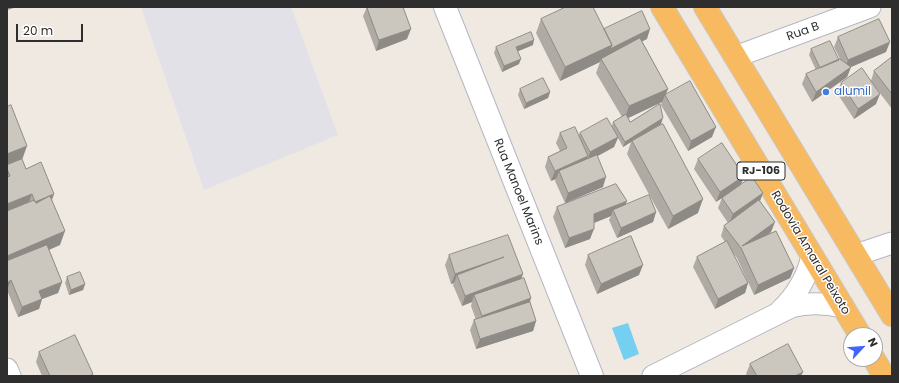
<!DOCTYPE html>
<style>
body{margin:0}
#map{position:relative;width:899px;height:383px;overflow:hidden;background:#efe9e1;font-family:Poppins,sans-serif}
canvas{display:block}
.frame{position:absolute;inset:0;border:8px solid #2e2e2e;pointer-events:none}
.north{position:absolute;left:843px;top:327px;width:40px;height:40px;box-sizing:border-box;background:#fff;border:1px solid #ababab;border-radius:50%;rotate:64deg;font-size:11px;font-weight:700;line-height:16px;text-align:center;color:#2e2e2e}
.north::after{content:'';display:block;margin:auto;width:14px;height:18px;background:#4264fb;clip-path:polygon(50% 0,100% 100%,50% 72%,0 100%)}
.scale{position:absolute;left:16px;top:24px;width:67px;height:18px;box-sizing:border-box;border:2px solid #2e2e2e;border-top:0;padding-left:5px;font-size:12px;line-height:14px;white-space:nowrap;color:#2e2e2e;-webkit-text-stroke:3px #fff;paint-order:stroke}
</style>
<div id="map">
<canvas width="899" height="383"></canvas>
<div class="frame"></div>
<div class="north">N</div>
<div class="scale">20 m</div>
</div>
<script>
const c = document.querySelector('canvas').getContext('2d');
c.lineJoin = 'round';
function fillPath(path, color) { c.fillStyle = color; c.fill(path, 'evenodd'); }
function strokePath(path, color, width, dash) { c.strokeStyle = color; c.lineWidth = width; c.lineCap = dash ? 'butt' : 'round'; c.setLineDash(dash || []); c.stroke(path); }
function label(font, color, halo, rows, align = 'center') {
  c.font = font + ' Poppins,sans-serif'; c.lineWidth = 3; c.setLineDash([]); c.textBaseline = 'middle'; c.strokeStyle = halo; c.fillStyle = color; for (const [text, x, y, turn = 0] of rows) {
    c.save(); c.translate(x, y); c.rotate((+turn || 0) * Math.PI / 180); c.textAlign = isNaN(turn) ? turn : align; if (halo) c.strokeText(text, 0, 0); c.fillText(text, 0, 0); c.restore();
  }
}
fillPath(new Path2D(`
 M141,7H291L338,135L204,190Z`), '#e3e1e8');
fillPath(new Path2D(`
 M628,323L639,354L624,360L612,328Z`), '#75cff0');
const minor = new Path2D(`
 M735,57L870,7
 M856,255L892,243
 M780,311C797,295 807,278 812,256
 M7,369L10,376
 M653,376L791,307C809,302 825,303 843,307`);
const secondary = new Path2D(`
 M445,7L592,376`);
const trunk = new Path2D(`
 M662,7L860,335
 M705,7L892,315
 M874,359L884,376`);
strokePath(minor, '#b4b7c1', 23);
strokePath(secondary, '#b4b7c1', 24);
strokePath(trunk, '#c9c9c9', 24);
strokePath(minor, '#fff', 21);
strokePath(secondary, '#fff', 22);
strokePath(trunk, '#f8ba60', 22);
fillPath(new Path2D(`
 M367,7H403L407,39L376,51L363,16Z
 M541,19L604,29L647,39L642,41L668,89L666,94L712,137L688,151L661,105L662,102L628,118L630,122L661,124L647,132L698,213L668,229L627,154L631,142L623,147L618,138L614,147L597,156L603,187L565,203L555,181L556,179L551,181L545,167L548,157L560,151L556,143L560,133L579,135L580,133L612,126L613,122L622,117L596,73L600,62L560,81L536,33Z
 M838,37L886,52L851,67L847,77L812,102L802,84L806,74L816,70L809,55L811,49L839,60L840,59L834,47Z
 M533,45L518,51L519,64L502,72L494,53L496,47Z
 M892,57V109L876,88V104L854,119L837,93L841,83L871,81L874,71Z
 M520,89L550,92L548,98L524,109L518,95Z
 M7,107L22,160L26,169L54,194L52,200L60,245L49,250L62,282L58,293L42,299L39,309L18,317L7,290Z
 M698,159L744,176L741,185L763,193L760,201L771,232L768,235L794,268L790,278L754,295L737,258L731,250L748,283L745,293L715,309L693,267L697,257L725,242L721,236L724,226L728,223L718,208L722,198L716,202L694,169Z
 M625,205L656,212L653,222L617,238L609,220L611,216L594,223L590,239L565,248L553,217L557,207Z
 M449,255L521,279L531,298L530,302L536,321L533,331L476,349L470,330L474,320H476L471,306L472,302L462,306L453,285L454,283L451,284L445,265Z
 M588,255L639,275L597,294L585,265Z
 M67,277L85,284L83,290L69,295L65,283Z
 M39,352L93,374L92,376H42L36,362Z
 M750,364L801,376H747L746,374Z`), '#afaba4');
fillPath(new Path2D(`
 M7,7H17L7,10Z
 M411,29L407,39L376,51L379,40Z
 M650,29L647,39L602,61L601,59L600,62L560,81L565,67L612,45Z
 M534,40L533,45L514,53L516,47Z
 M890,42L886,52L844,70L848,60Z
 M521,59L519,64L502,72L504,66Z
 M851,67L847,77L812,102L816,92Z
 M668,89L662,102L624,120L629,106Z
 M550,92L548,98L524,109L526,103Z
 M880,94L876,104L854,119L858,109Z
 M663,118L661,124L632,141L631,142L623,147L625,142Z
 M716,127L712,137L688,151L691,141Z
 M618,137L614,147L587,162L590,152Z
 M27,146L22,160L7,166V154Z
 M588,156L585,166L559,171L556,179L551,181L555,171Z
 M744,176L740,186L716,202L720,192Z
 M606,177L603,187L565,203L568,193Z
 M763,193L759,203L729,224L733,214Z
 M32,194L28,204L7,213V204Z
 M54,194L50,204L31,212L35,202Z
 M703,199L698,213L668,229L673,216Z
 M627,201L623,211L613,210L611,216L591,224L594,214Z
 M656,212L653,222L617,238L621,228Z
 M775,222L771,232L743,253L742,246Z
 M594,229L590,239L565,248L569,238Z
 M65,231L60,245L7,267V256Z
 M504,257L457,275L454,283L451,284L455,274Z
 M643,265L639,275L597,294L601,284Z
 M794,268L790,278L754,295L758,285Z
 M523,274L519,285L474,295L472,302L462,306L465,296Z
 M11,280L7,290V283Z
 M62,282L58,293L42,299L39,309L18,317L22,307L39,291Z
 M748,283L745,293L715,309L718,299Z
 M85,284L83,290L69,295L71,290Z
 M531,298L527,308L478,326L482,316Z
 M536,321L533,331L476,349L480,339Z
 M803,372L801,376H795Z`), '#8e8b86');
const building = new Path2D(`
 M367,7H403L411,29L379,40Z
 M566,7H593L612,45L565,67L541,19Z
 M642,11L650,29L610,49L612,45L604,29Z
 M879,19L890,42L848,60L838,37Z
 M531,32L534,40L516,47L521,59L504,66L496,47Z
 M640,38L668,89L629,106L601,59Z
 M830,41L839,60L820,68L811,49Z
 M892,57V94L874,71Z
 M840,59L851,67L816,92L806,74Z
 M862,68L880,94L858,109L841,83Z
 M543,78L550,92L526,103L520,89Z
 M690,81L716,127L691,141L665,95Z
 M660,104L663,118L625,142L613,122L626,114L630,122Z
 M11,105L27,146L7,154V107Z
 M607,118L618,137L590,152L580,133Z
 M663,124L703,199L673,216L632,141Z
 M575,127L588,156L555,171L548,157L567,148L560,133Z
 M722,143L744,176L720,192L698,159Z
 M597,155L606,177L568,193L559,171Z
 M22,159L26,169L41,162L54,194L35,202L32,194L7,204V177L10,176L7,169V165Z
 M752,177L763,193L733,214L722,198Z
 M616,184L627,201L594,214V229L569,238L557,207Z
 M649,195L656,212L621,228L613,210Z
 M50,196L65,231L7,256V211L34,200L36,203Z
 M759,200L775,222L742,246L776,231L794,268L758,285L741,248L724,226Z
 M508,235L523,274L465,296L457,275L504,257L455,274L449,255Z
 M631,236L643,265L601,284L588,255Z
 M727,241L748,283L718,299L697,257Z
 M47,245L62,282L39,291L42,299L22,307L11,280L7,283V261Z
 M80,272L85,284L71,290L67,277Z
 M524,278L531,298L482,316L474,295Z
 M530,302L536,321L480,339L474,320Z
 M75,335L93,374L89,376H50L39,352Z
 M788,344L803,372L795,376H757L750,364Z`);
fillPath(building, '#cbc7bf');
strokePath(building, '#8e8b86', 1);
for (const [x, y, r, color] of [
 [826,92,4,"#3f7fe0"]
]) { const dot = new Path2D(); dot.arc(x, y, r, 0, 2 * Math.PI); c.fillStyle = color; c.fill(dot); strokePath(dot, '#fff', 1.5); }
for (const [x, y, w] of [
 [761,171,48]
]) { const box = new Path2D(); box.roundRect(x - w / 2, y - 9, w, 18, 3); c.fillStyle = '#fff'; c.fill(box); strokePath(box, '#2e2e2e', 1); }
label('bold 11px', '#2e2e2e', null, [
 ["RJ-106",761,171]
]);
label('12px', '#2e2e2e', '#fff', [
 ["Rua B",803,32,-20],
 ["Rua Manoel Marins",518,192,68],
 ["Rodovia Amaral Peixoto",810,253,59]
]);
label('12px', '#366cbe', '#fff', [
 ["alumil",834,92]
], 'left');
</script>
